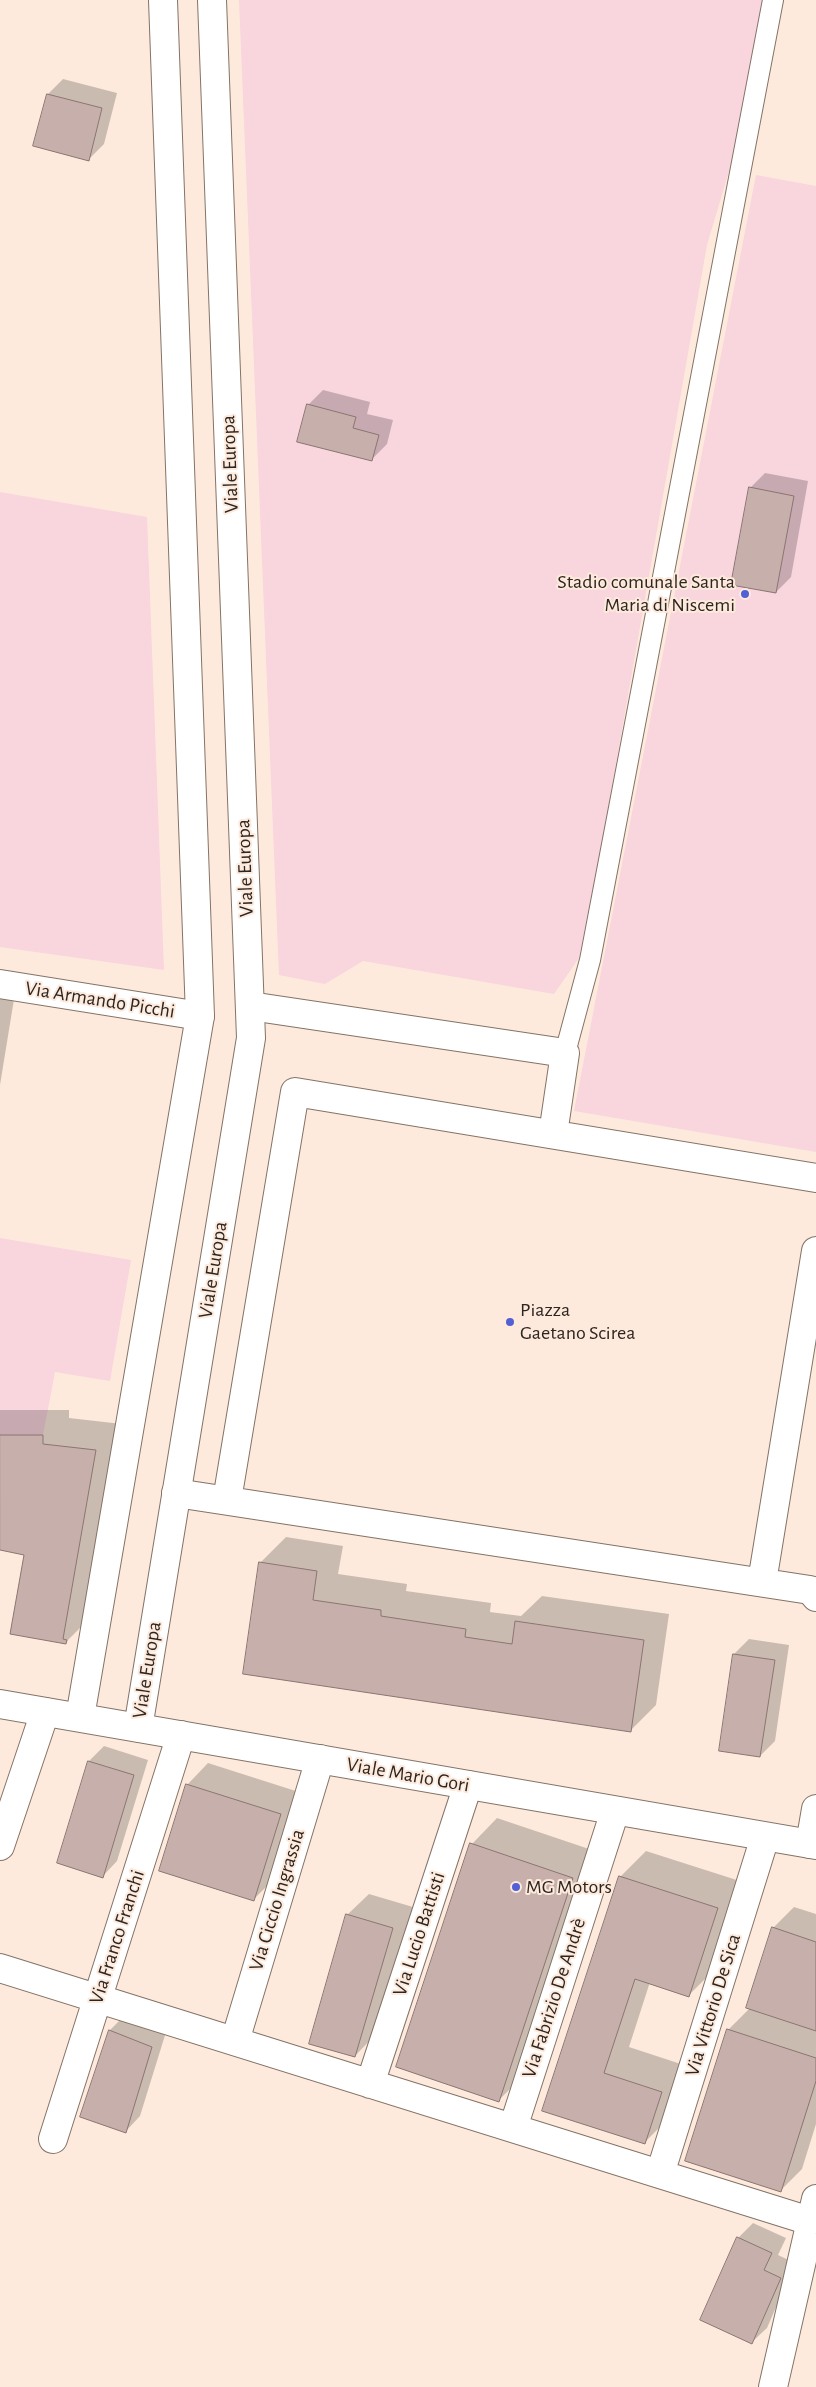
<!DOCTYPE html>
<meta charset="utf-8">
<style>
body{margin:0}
canvas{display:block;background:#fdeadc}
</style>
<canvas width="816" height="2387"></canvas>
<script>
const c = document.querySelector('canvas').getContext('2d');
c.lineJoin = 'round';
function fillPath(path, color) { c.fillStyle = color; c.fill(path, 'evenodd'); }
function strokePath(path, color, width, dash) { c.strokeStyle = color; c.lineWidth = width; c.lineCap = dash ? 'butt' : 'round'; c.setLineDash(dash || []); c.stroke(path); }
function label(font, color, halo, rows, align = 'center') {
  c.font = font + ' "Alegreya Sans",sans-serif'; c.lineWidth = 4; c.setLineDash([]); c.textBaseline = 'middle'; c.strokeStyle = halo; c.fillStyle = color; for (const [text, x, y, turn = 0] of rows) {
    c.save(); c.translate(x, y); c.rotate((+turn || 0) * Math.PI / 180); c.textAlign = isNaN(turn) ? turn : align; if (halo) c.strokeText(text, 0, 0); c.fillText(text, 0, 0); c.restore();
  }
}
fillPath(new Path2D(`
 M239,0H764L738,141L707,245L607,815L579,958L554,994L363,961L325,984L279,975Z
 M756,175L816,186V1152L574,1111Z
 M0,492L147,517L164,970L0,947Z
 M0,1238L131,1260L110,1381L55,1372L43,1435H0Z`), '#f9d5de');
fillPath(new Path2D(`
 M63,79L117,93L104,144L89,159L34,145L48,94Z
 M323,390L370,402L367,414L393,420L387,444L372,459L308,405Z
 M765,473L808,481L791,577L776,592L750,488Z
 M0,984L16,987L0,1085Z
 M0,1410H69V1418L122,1424L92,1616L66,1642L12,1633L25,1554L0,1548Z
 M286,1537L343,1546L338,1574L407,1584L406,1591L491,1603L490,1612L521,1616L542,1596L669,1614L656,1705L630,1731L244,1673L260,1563Z
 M749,1639L789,1645L775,1741L760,1756L721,1750L734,1654Z
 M104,1746L148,1760L117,1861L103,1876L89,1761Z
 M208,1763L302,1793L275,1878L254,1899L187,1785Z
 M497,1818L598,1852L524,2075L498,2101L472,1844Z
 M646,1851L743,1882L715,1969L689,1995L650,1982L629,2047L687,2066L670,2117L644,2143L544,2110L620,1877Z
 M369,1894L413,1907L376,2034L355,2056L347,1915Z
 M794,1907L816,1914V2124L802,2169L781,2190L728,2030L750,2008L773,1928Z
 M125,2015L166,2032L140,2116L126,2131L82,2116L110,2030Z
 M753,2223L786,2238L778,2255L795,2263L767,2328L752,2342L738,2238Z`), '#0003');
const building = new Path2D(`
 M47,94L102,108L89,161L33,146Z
 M307,404L356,417L353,428L379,435L372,461L297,442Z
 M749,487L794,496L776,593L731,585Z
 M0,1435H43V1444L96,1450L63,1639L67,1640L66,1644L10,1634L24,1555L0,1550Z
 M259,1562L317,1571L313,1600L381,1610V1616L466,1629L465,1637L512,1644L515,1621L644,1640L631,1732L243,1674Z
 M733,1654L775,1660L760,1757L719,1751Z
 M88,1761L134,1775L103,1878L57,1863Z
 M186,1784L281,1814L254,1901L159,1871Z
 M470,1843L573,1878L499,2102L396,2067Z
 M619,1876L718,1908L689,1997L635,1979L604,2073L662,2092L645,2144L542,2111Z
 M346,1914L393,1928L355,2057L309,2044Z
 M772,1927L816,1942V2031L746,2008Z
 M727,2029L816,2058V2081L781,2192L685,2161Z
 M109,2030L152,2047L126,2133L80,2117Z
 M737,2237L772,2253L764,2270L781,2278L752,2344L700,2320Z`);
fillPath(building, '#c7afab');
strokePath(building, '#8b7571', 1);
const lane = new Path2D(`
 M565,1053L590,960L773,0`);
const street = new Path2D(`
 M0,984L200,1016
 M250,1006L565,1053L553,1134
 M176,1493L810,1590L816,1597
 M227,1500L295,1092L816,1178
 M762,1582L816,1251
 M810,1844L816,1809
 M0,1846L45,1712
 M0,1968L810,2221
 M235,2041L320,1759
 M370,2084L468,1785
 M513,2128L615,1811
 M53,2139L181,1735
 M660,2174L765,1837
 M773,2387L816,2199`);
const secondary = new Path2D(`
 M0,1704L816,1845
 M80,1717L200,1016L163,0
 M138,1728L251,1038L212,0`);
strokePath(lane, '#847367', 22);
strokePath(street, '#847367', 30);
strokePath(secondary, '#847367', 30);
strokePath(lane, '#fff', 20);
strokePath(street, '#fff', 28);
strokePath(secondary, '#fff', 28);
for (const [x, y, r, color] of [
 [745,594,5,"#525fd5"],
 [510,1322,5,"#525fd5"],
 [516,1887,5,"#525fd5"]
]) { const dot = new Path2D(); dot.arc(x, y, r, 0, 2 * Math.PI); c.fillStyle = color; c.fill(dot); strokePath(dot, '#fdeadc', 2); }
label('20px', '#2d2620', '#fdeadc', [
 ["Viale Europa",230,464,-92],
 ["Viale Europa",245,868,-92],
 ["Via Armando Picchi",100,1000,9],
 ["Viale Europa",213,1270,-81],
 ["Viale Europa",147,1670,-81],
 ["Viale Mario Gori",408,1775,10],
 ["Via Ciccio Ingrassia",277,1900,-73],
 ["Via Lucio Battisti",419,1934,-72],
 ["Via Franco Franchi",117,1937,-72],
 ["Via Fabrizio De Andrè",554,1998,-72],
 ["Via Vittorio De Sica",713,2005,-73]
]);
label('20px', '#2d2620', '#fdeadc', [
 ["Stadio comunale Santa",735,582,"right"],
 ["Maria di Niscemi",735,605,"right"],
 ["Piazza",520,1310],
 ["Gaetano Scirea",520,1333],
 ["MG Motors",526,1887]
], 'left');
</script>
